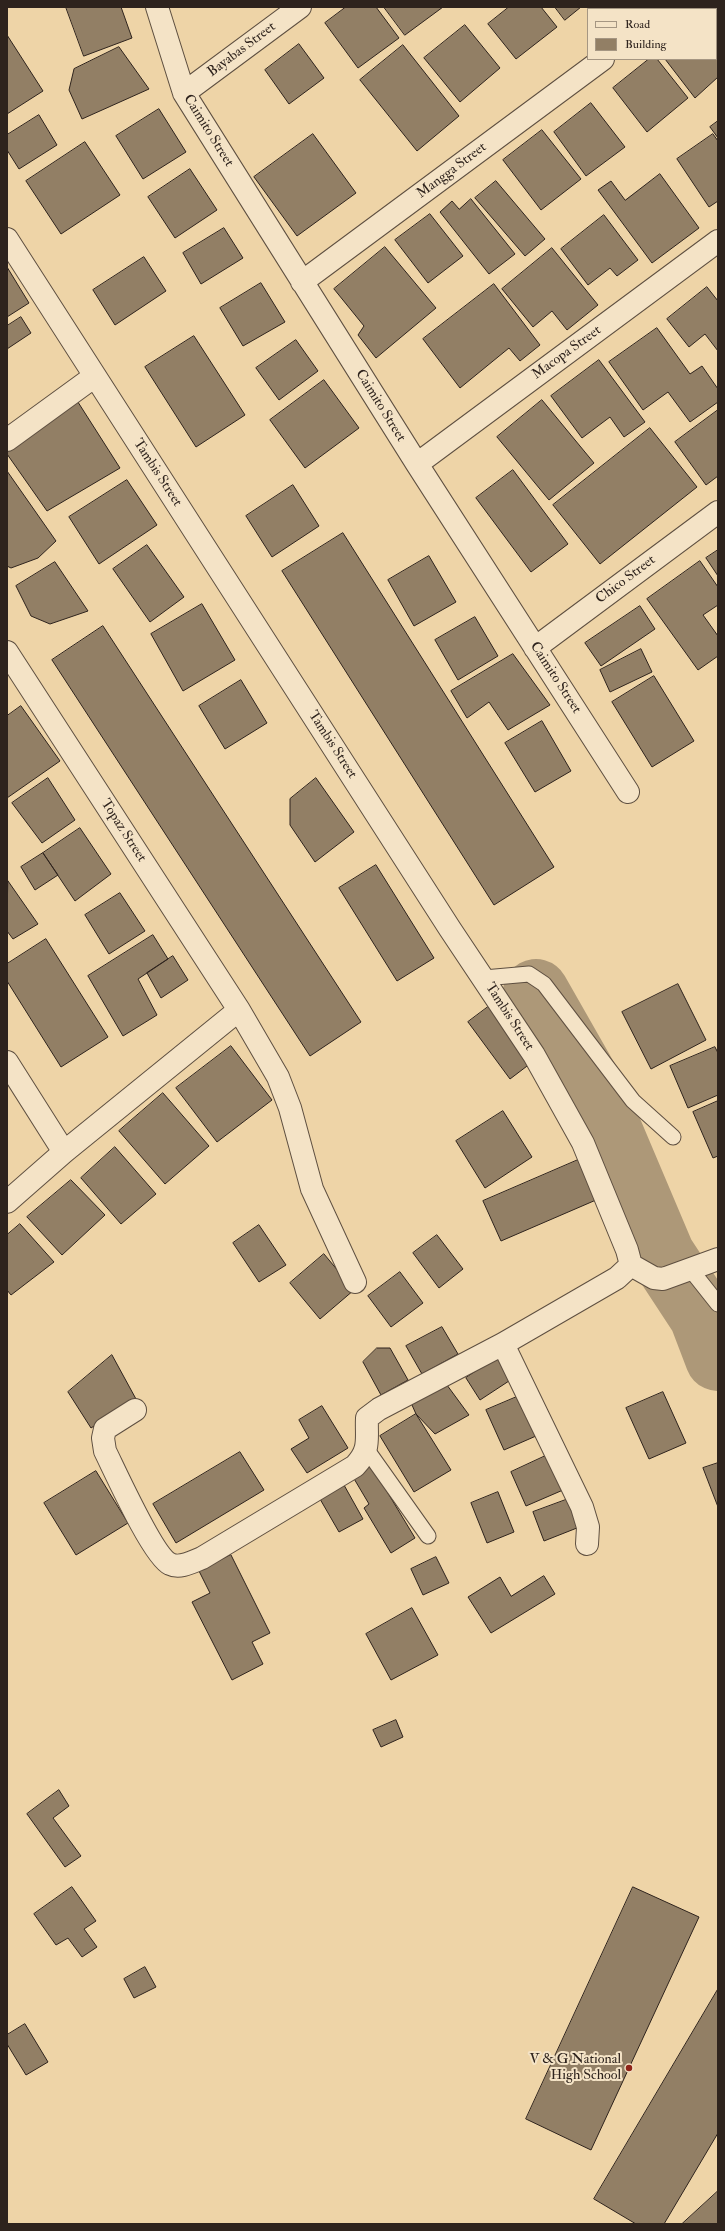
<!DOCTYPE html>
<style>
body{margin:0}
#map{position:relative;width:725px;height:2231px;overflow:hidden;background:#eed4a7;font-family:"IM FELL Double Pica",serif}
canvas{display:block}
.frame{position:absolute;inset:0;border:8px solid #2e231d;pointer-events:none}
.legend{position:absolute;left:587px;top:8px;width:130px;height:52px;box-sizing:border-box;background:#f4e3c6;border:1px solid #a59682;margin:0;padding:5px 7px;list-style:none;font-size:12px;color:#2e231d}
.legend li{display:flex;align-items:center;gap:8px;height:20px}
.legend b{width:20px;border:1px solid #a59682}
</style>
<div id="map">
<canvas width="725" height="2231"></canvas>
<div class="frame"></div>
<ul class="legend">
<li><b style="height:5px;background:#f4e3c6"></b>Road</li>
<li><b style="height:11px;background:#927f65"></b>Building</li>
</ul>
</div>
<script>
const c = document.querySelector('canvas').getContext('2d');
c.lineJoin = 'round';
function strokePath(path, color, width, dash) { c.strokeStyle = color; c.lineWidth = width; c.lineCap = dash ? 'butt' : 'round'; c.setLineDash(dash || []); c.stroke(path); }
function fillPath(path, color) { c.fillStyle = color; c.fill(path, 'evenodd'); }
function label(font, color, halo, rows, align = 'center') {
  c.font = font + ' "IM FELL Double Pica",serif'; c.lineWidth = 4; c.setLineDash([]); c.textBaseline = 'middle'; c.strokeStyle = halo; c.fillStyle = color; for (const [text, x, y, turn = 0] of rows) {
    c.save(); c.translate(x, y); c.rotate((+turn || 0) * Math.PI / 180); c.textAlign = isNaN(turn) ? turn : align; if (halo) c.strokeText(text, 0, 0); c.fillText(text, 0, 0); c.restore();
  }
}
strokePath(new Path2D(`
 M536,992L593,1092L662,1255L702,1316L718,1358`), '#ad9878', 66);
const building = new Path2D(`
 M66,7H121L132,38L84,56Z
 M346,7H376L399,38L358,68L325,23Z
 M384,7H443L405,35Z
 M509,7H541L557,27L516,59L488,24Z
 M555,7H581L565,20Z
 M465,25L500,68L460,102L424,58Z
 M716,31L718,33V77L695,98L665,59H716Z
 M7,35L43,91L7,114Z
 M299,44L324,78L289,104L265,70Z
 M403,45L459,116L417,151L360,80Z
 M119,47L149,89L82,119L69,90L74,69Z
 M649,59H657L688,98L647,132L613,88Z
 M591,103L625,147L586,176L554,132Z
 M159,109L186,152L143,179L116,136Z
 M39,115L57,145L19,169L7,150V135Z
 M718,121V138L710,127Z
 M542,130L581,179L541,210L503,160Z
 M313,134L356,193L297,236L254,177Z
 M713,134L718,141V201L709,207L677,159Z
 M85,142L120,195L61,234L26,181Z
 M190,169L217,210L175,238L148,197Z
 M660,174L699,228L652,263L598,190L611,181L625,200Z
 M496,181L545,239L525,256L475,198Z
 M471,199L515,254L489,274L440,212L452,201L459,209Z
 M430,214L463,256L428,283L395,240Z
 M604,215L638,260L617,276L610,268L588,285L561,249Z
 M224,228L243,258L201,284L183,253Z
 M385,247L436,308L376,358L358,335L364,326L334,289Z
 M552,248L598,305L567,330L552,311L533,327L502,289Z
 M144,257L166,291L115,325L93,290Z
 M7,267L29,303L7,317Z
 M261,283L285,322L243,346L220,308Z
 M494,284L540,345L520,361L509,348L460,388L423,339Z
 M707,287L718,301V351L705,334L689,347L667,319Z
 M21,317L31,333L7,349V326Z
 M657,328L690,374L702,366L718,389V402L690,422L668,392L643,410L609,362Z
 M194,336L245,415L196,447L145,367Z
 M296,340L318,371L279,400L256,368Z
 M599,360L645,422L624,437L610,417L582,438L551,396Z
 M324,380L359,428L305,468L270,420Z
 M76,399L120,468L47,511L7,454V443Z
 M542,400L594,463L549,500L497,437Z
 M718,410V476L706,485L675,442Z
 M650,428L697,487L600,564L553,505Z
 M513,470L568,544L531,572L476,498Z
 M7,471L56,541L38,558L11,568L7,566Z
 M127,480L157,525L99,564L69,517Z
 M293,485L319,526L272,557L246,516Z
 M343,533L554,867L494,905L282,571Z
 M147,545L184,597L150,622L113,569Z
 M718,550V576L706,558Z
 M429,556L456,602L414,626L388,580Z
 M700,561L718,587V605L703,615L718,636V656L698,670L647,599Z
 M55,562L88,611L50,624L31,616L16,586Z
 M202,604L235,660L183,691L151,634Z
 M640,606L655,629L601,666L585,643Z
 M475,617L498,656L458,680L435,640Z
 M103,626L361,1022L310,1056L52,660Z
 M641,649L652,672L610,692L600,670Z
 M513,654L550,705L508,730L489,702L467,718L451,691Z
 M654,676L694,741L652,767L612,702Z
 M241,680L267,723L225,749L199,706Z
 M21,706L60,761L7,798V716Z
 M542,721L571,771L535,792L505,743Z
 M48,778L75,820L42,843L12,803Z
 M316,778L354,832L315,862L290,825V799Z
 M80,828L111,874L75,901L43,853Z
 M43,853L58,875L35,890L21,867Z
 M376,865L434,958L397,981L339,888Z
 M8,881L38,924L13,939L7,931Z
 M120,893L145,931L109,954L85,915Z
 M153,935L168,959L138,979L157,1015L123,1036L88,976Z
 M46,939L108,1037L61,1067L7,981V964Z
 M173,956L188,980L161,998L147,973Z
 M678,984L706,1040L651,1069L622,1012Z
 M492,1004L535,1060L510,1079L468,1022Z
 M231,1046L272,1100L217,1142L176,1088Z
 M715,1047L718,1053V1095L688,1108L670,1066Z
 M163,1093L209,1146L165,1184L119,1131Z
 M718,1101V1156L713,1158L693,1112Z
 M503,1111L532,1157L485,1188L456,1141Z
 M115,1147L156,1194L121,1224L81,1178Z
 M578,1160L596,1200L501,1241L483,1201Z
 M71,1180L105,1215L62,1255L27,1217Z
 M20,1224L54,1262L11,1295L7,1290V1235Z
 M259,1225L286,1265L259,1282L233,1243Z
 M437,1235L463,1269L439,1288L413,1253Z
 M324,1254L354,1290L320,1319L290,1283Z
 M400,1272L423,1303L391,1327L368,1296Z
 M442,1327L458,1354L422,1374L406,1346Z
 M377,1348H390L408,1380L381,1395L363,1362Z
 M112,1355L136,1399L91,1428L68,1392Z
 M498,1357L512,1379L480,1400L466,1378Z
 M444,1381L469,1415L435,1434L416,1414L412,1405Z
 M663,1392L686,1443L649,1459L626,1408Z
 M519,1396L536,1436L504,1450L486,1410Z
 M322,1406L348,1448L307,1473L291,1449L309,1438L299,1420Z
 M416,1414L451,1470L414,1492L380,1436Z
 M240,1452L264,1490L176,1543L153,1504Z
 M554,1452L570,1487L526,1506L511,1472Z
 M718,1463V1507L703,1468Z
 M371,1465L415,1538L391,1553L364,1508L369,1504L353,1477Z
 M96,1471L128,1523L76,1555L44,1503Z
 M344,1485L363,1519L339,1532L320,1499Z
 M498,1492L514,1532L487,1543L471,1503Z
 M571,1498L582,1526L544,1541L533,1512Z
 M231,1555L270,1633L252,1642L263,1664L232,1680L192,1602L210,1593L199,1571Z
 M436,1557L449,1583L423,1595L411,1569Z
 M544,1576L555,1594L491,1633L468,1597L500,1577L511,1596Z
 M412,1608L438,1655L391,1680L366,1634Z
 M396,1720L403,1737L381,1747L373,1730Z
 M59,1790L69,1806L53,1818L81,1856L65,1867L27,1814Z
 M72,1887L96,1921L84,1929L97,1947L82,1957L68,1938L56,1945L34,1914Z
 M633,1887L699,1917L591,2150L526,2119Z
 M145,1967L156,1987L134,1998L124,1979Z
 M718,1989V2133L664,2224H636L594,2199Z
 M25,2024L48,2062L26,2075L7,2044V2035Z
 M718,2191V2224H682Z`);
fillPath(building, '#927f65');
strokePath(building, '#2e231d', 1);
const lane = new Path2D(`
 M484,978L529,974L544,984L633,1101L673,1137
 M691,1270L718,1304
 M367,1450L428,1536`);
const street = new Path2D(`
 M157,7L184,93L417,464L628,792
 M670,9L673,7
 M184,93L300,7
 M7,239L450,929L534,1055L583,1143L627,1250L631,1265
 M302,282L603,59
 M7,440L95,376
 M417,464L718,241
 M535,648L718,512
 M7,652L239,1010L278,1077L290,1108L312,1189L355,1282
 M7,1062L64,1152
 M7,1202L64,1152L239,1010
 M631,1265L654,1278L663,1279L718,1259
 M503,1344L582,1507L588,1527L587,1544
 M135,1410L105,1429L103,1438L105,1451C115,1471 153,1556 170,1564C180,1569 192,1562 202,1558L355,1466C371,1449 366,1439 367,1418L379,1409L503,1344L617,1278L631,1265`);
strokePath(lane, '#5e4f40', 17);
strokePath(street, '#5e4f40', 24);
strokePath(lane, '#f4e3c6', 15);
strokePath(street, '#f4e3c6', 22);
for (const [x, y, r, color] of [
 [629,2068,4,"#8f2418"]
]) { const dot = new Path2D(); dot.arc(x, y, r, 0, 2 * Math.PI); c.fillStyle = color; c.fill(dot); strokePath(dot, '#f4e3c6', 1.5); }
label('14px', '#2e231d', '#f4e3c6', [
 ["Bayabas Street",242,50,-37],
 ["Caimito Street",208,131,58],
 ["Mangga Street",452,171,-37],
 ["Macopa Street",567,353,-36],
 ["Caimito Street",380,406,58],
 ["Tambis Street",157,473,57],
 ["Chico Street",626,580,-37],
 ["Caimito Street",555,678,57],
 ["Tambis Street",332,745,57],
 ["Topaz Street",123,831,57],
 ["Tambis Street",509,1017,57]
]);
label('14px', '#2e231d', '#f4e3c6', [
 ["V & G National",621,2060],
 ["High School",621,2076]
], 'right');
</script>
